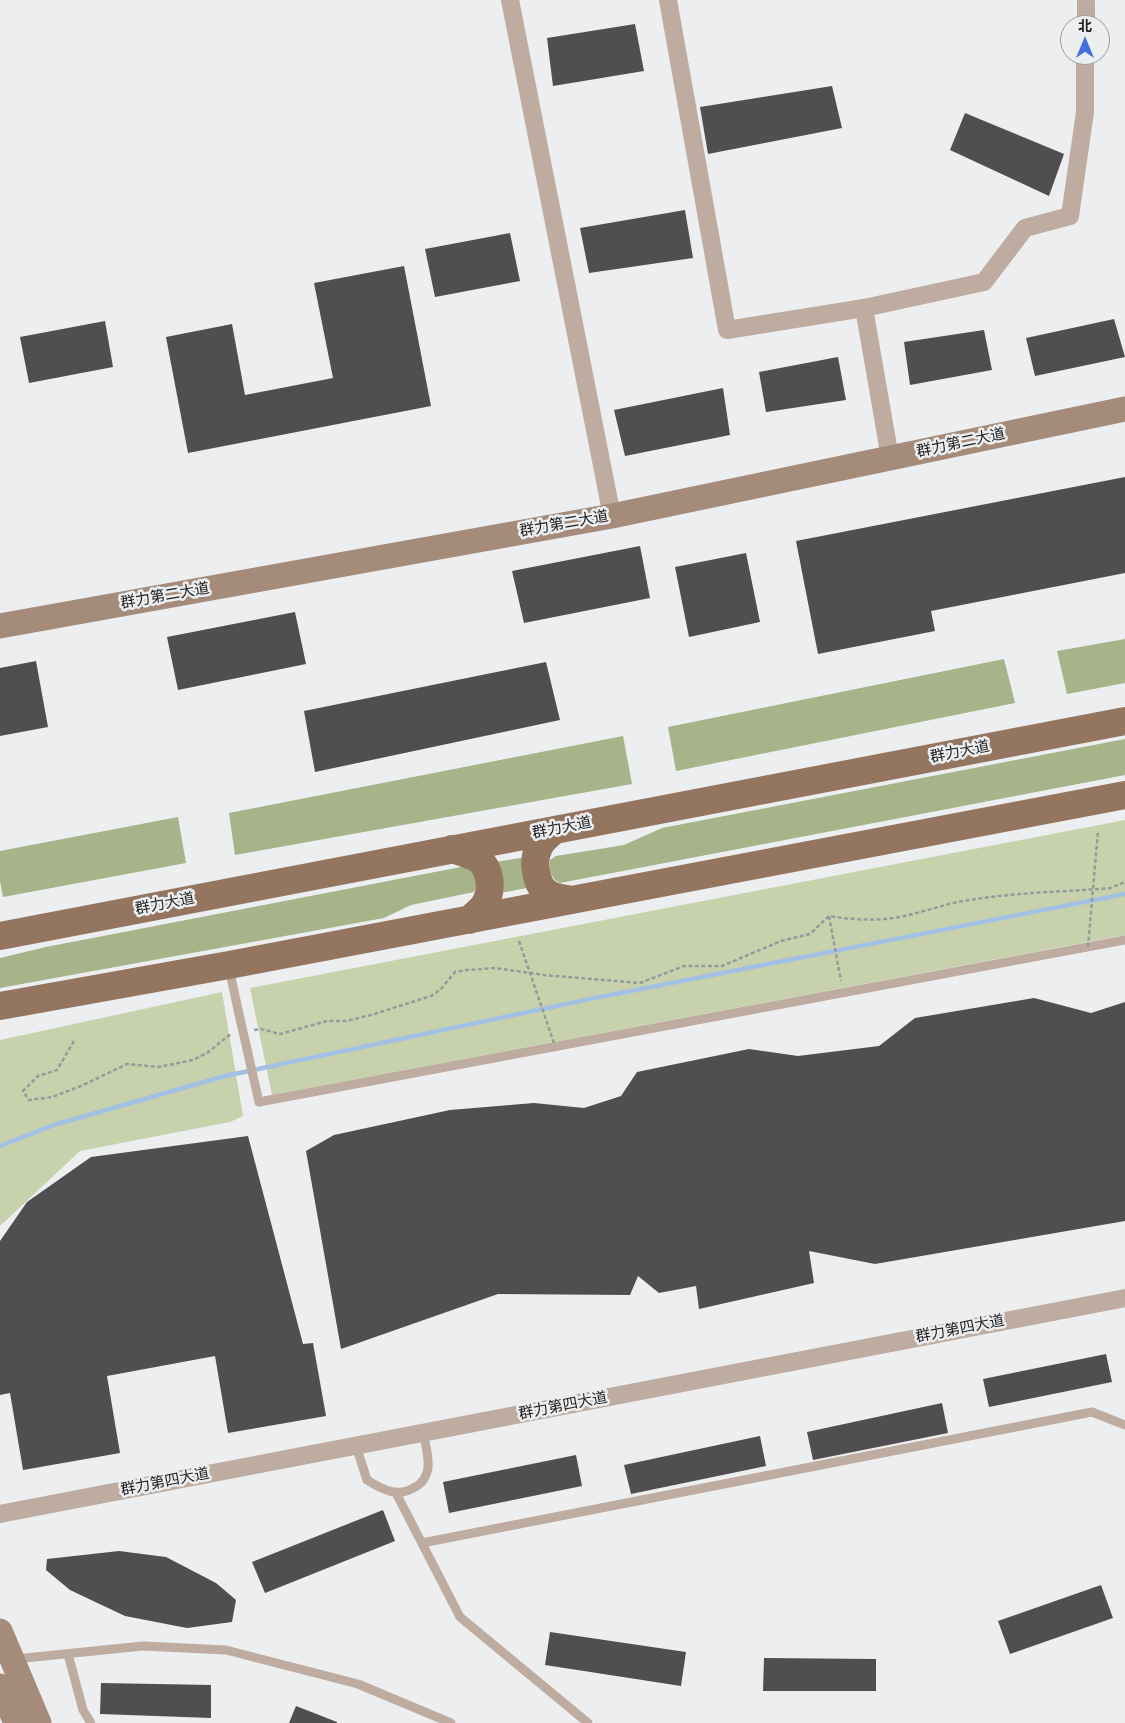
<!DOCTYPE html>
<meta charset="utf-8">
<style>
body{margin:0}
#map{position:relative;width:1125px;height:1723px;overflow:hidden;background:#eceef0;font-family:"Noto Serif","Noto Sans SC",serif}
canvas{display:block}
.north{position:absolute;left:1060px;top:15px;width:50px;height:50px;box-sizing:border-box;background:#eceef0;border:1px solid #999a9c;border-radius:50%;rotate:0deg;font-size:14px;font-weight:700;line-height:20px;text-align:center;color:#1c1c1d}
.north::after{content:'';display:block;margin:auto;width:18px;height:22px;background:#456ee0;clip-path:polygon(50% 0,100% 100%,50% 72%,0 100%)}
</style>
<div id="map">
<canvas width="1125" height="1723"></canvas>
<div class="north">北</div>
</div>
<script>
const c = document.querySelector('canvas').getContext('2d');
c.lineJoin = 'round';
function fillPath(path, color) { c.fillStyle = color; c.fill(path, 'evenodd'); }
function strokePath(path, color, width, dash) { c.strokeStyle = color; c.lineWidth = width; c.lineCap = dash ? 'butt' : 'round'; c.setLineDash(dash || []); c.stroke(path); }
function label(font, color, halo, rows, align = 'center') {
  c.font = font + ' "Noto Serif","Noto Sans SC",serif'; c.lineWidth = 5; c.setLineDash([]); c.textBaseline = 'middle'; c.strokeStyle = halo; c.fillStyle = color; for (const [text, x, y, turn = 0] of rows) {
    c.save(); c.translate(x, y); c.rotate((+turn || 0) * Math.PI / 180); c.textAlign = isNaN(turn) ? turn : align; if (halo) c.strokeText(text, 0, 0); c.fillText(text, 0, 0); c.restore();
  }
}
fillPath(new Path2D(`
 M1125,820V935L272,1095L250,988Z
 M222,992L243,1116L230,1122L80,1151L0,1226V1040Z`), '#c7d2ad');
fillPath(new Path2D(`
 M1125,639V683L1067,694L1057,651Z
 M1004,659L1015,703L676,771L668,727Z
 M623,736L632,784L235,855L229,813Z
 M1125,739V775L560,883L555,880L549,871L550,860L556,856L624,845L662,828Z
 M178,817L186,863L3,897L0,881V851Z
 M527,857L532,887L501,893L495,862Z
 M466,866C476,874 479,880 474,892L411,905L384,918L0,988V958L46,947Z`), '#a7b389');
strokePath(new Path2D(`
 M0,1146L54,1125L225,1076L590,999L1125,894`), '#a2c0e3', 4.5);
fillPath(new Path2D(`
 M635,24L644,71L553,86L547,38Z
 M832,86L842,128L708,154L700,107Z
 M965,113L1064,154L1049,196L950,150Z
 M685,210L693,258L589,273L580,228Z
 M510,233L520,281L435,297L425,249Z
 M404,266L431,406L188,453L166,337L232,324L245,395L333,378L314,283Z
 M1114,319L1125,357L1035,376L1026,338Z
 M105,321L113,367L29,383L20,337Z
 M984,330L992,370L910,385L904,342Z
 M838,357L846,400L766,412L759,372Z
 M723,388L730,435L625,456L614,410Z
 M1125,477V573L931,611L935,631L818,654L796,541Z
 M640,546L650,598L524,623L512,571Z
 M746,553L760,622L689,637L675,567Z
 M295,612L306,664L178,690L167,637Z
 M36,661L48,727L0,736V668Z
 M546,662L560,720L315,772L304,711Z
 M1034,998L1091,1013L1125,1002V1221L875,1264L809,1251L814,1283L699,1309L696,1286L659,1293L638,1276L630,1295L498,1294L341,1349L306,1151L334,1135L450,1110L534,1103L584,1108L621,1096L637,1072L749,1049L798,1056L879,1046L915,1018Z
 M248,1136L303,1344L313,1343L326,1416L228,1433L215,1356L107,1376L120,1453L23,1470L10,1393L0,1395V1241L27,1202L91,1157Z
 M1106,1354L1112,1382L989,1407L983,1379Z
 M942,1403L948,1433L813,1460L807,1432Z
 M760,1436L766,1466L631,1494L624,1465Z
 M576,1455L582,1486L449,1513L443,1482Z
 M383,1510L395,1541L265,1593L252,1562Z
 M119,1551L166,1557L216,1583L236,1600L232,1622L187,1628L125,1616L70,1590L46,1570L47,1559Z
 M1101,1585L1113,1618L1010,1654L998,1621Z
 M550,1632L686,1652L681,1686L545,1665Z
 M764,1658L876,1659V1691H763Z
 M101,1683L211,1685V1718L100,1714Z
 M296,1706L337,1722V1723H289Z`), '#504e50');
strokePath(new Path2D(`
 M829,916L841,981
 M254,1030L261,1029L280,1034L327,1021H346L371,1015L431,996L441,989L455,972L467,970L495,968L544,975L640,983L684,966H722L781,941L810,934L829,916C852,920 876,921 900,917C924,912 947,903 970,900C1017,892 1064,892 1110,888L1125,882
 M74,1041L57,1070L38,1076L23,1091L29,1100L52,1097L81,1086L127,1064L159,1067L193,1060L207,1053L232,1033`), '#98999b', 2.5, [4, 2.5]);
strokePath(new Path2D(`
 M229,968L239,1014
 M259,1102L1125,940
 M356,1446L367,1480C383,1490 398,1498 415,1487C422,1484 427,1476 428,1468C429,1456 426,1445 423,1433
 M396,1493L460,1617L588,1723
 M422,1543L1092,1412L1125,1425
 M68,1654L83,1710L91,1723
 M15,1659L143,1646L226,1650L358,1684L451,1723`), '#beaca0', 9);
strokePath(new Path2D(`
 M510,0L612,516
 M668,0L727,330L864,308L984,282L1025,228L1070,216L1085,112V55
 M1086,25V0
 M864,308L890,458
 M0,1514L1125,1298`), '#beaca0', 18);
strokePath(new Path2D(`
 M0,626L612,516L1125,409
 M0,1631L39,1723
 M0,1686L16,1723`), '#a58c7a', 25);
strokePath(new Path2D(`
 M555,830C549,835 543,839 539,847C532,861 535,886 549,894C556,898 565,899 573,900
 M452,849C460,852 470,854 478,859C493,871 493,896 481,909C477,913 473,916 469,920
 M0,936L1125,721
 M0,1006L229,965L1125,795`), '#94755f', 28);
strokePath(new Path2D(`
 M519,941L555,1046
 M1088,947L1098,831`), '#98999b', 2.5, [4, 2.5]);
strokePath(new Path2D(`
 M239,1014L259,1102`), '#beaca0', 9);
label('15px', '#1c1c1d', '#eceef0', [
 ["群力第二大道",961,443,-12],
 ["群力第二大道",564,524,-10],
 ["群力第二大道",165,596,-10],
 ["群力大道",960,752,-11],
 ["群力大道",562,828,-11],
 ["群力大道",165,904,-11],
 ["群力第四大道",960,1329,-11],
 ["群力第四大道",563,1406,-11],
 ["群力第四大道",165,1482,-11]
]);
</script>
